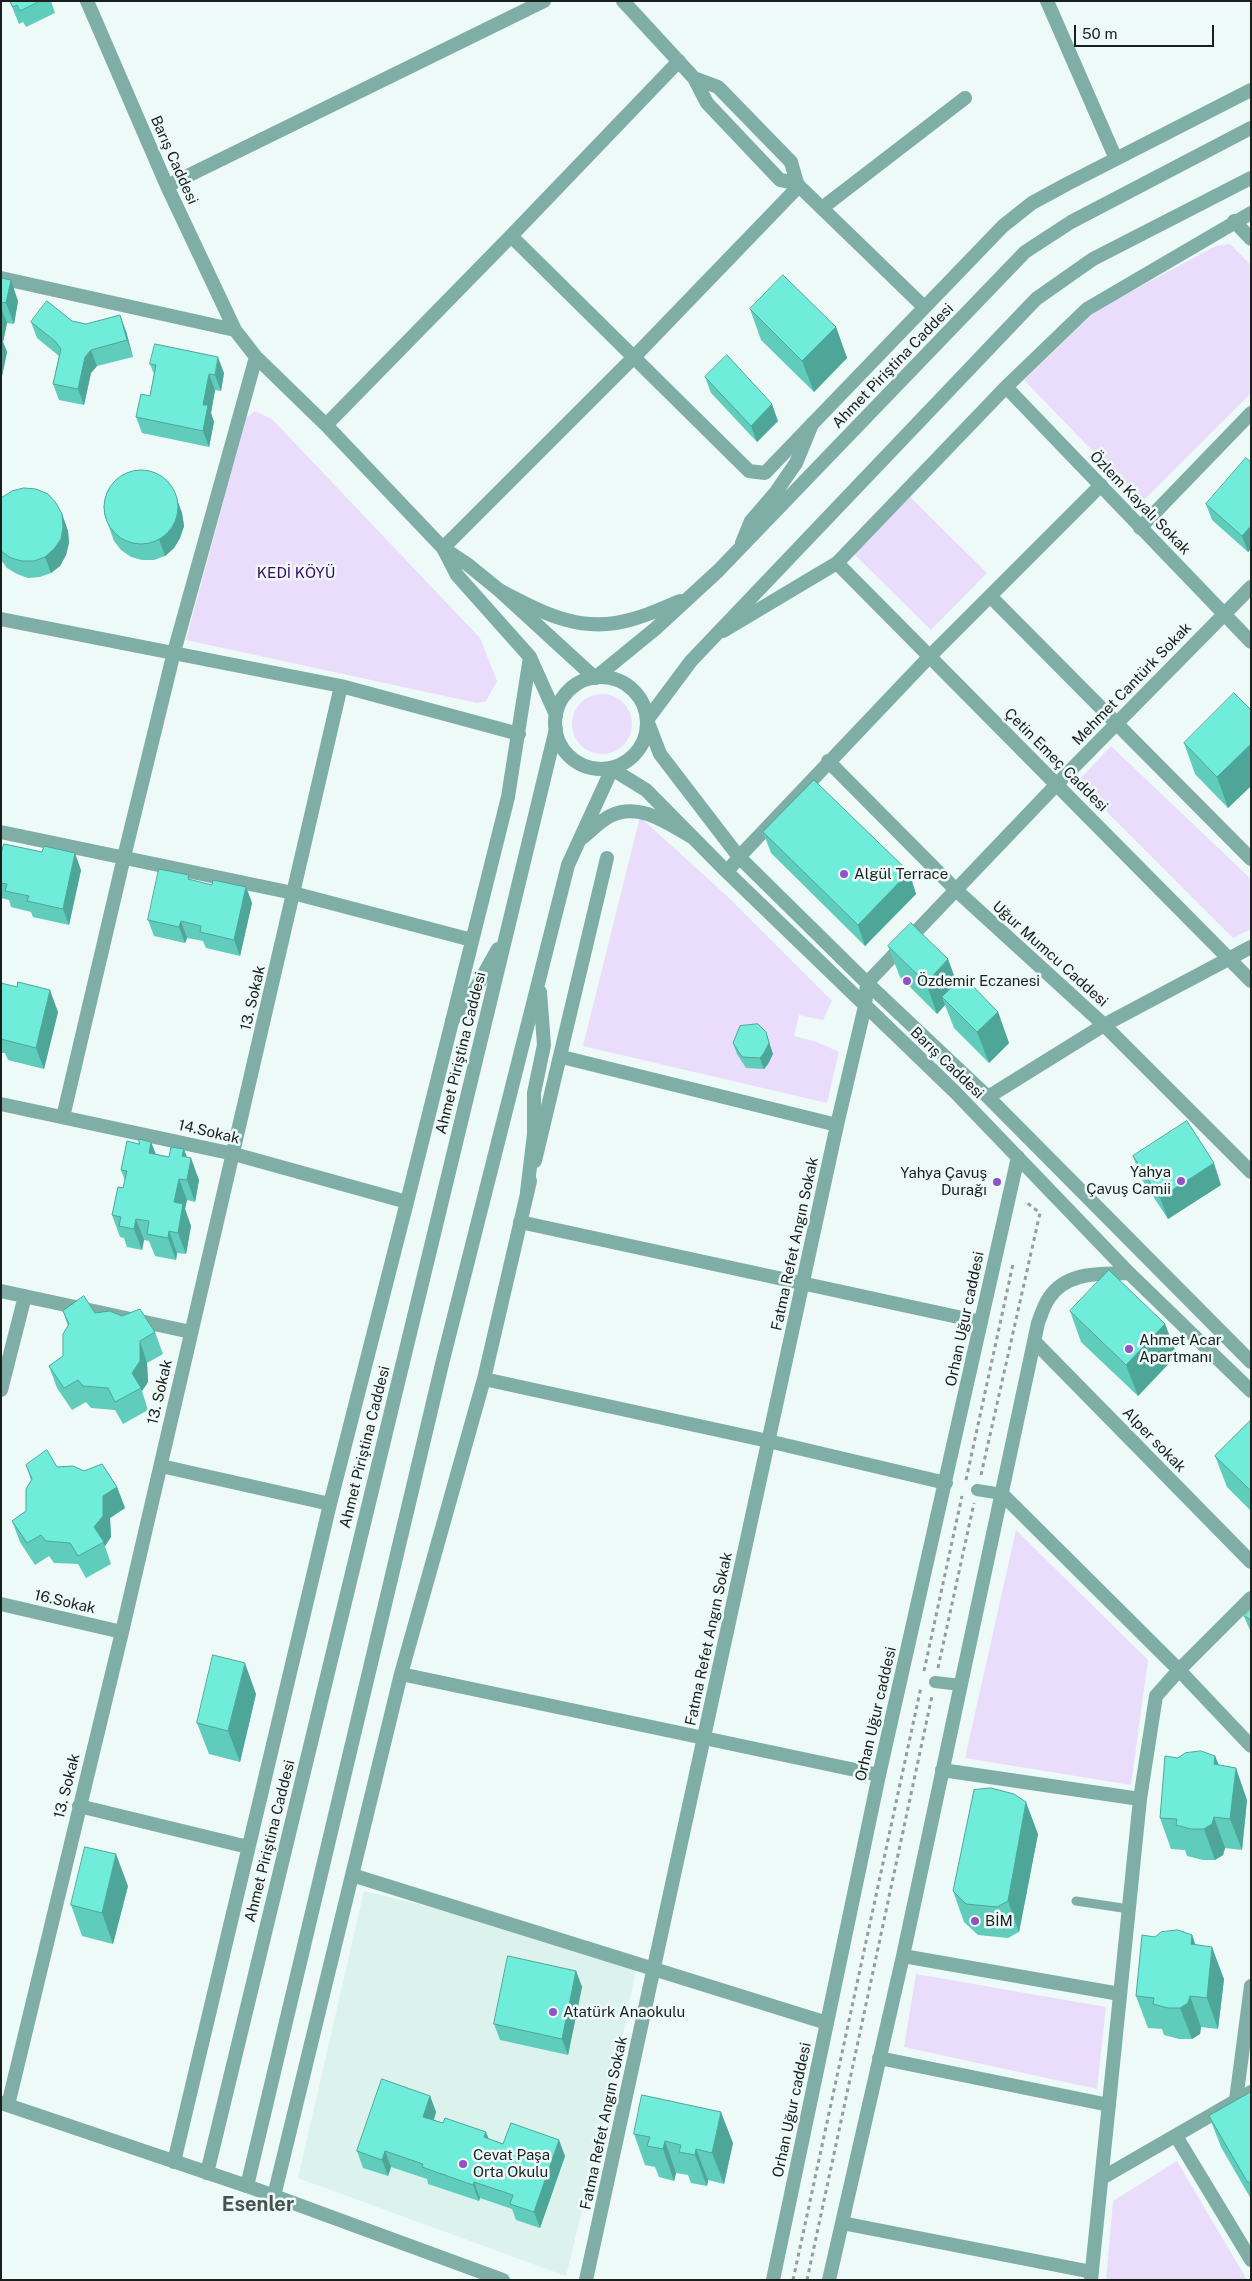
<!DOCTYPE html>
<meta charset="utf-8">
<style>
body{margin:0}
#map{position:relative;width:1252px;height:2281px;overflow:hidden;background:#edfaf7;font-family:"Public Sans",sans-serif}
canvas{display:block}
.frame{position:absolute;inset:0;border:2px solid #1a1f1e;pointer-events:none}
.scale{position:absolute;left:1074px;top:25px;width:140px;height:22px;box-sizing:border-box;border:2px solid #1a1f1e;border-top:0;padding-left:6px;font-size:15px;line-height:18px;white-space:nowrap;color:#1a1f1e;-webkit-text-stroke:4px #edfaf7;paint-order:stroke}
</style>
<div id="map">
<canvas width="1252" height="2281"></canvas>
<div class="frame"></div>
<div class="scale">50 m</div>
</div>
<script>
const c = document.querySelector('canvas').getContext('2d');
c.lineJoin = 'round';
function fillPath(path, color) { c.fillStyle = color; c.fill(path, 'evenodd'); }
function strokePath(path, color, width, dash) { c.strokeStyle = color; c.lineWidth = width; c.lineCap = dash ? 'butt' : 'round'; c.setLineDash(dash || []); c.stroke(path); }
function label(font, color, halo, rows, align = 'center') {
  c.font = font + ' "Public Sans",sans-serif'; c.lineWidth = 5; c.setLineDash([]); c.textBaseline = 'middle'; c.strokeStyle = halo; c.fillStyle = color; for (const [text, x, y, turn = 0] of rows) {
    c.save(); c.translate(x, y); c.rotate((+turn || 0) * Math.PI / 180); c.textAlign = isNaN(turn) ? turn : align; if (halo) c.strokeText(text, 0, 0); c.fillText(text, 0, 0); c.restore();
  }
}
fillPath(new Path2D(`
 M364,1891L497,1923L632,1964L635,1974L613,2083L566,2276L298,2178Z`), '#dbf2ed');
fillPath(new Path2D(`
 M1230,244L1251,265V393L1142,502L1024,380L1098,309L1216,246Z
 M255,411L272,419L480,638L497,681L486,701L477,703L186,640L246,418Z
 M910,497L987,573L931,630L854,554Z
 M572 724a30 30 0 1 1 60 0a30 30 0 1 1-60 0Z
 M1111,746L1251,879V929L1233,938L1077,782Z
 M640,817L727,896L832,1001L823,1020L799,1015L794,1036L817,1042L839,1052L827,1103L583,1046Z
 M1016,1530L1148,1660L1131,1785L965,1758Z
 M916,1974L1106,2007L1097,2089L904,2047Z
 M1177,2161L1247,2280H1106L1113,2201Z`), '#eaddfb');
strokePath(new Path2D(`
 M981,1475L1040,1213L1026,1202V1204
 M966,1480L1013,1264
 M938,1668L974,1503
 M924,1671L962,1496
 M793,2280L921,1687
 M807,2280L932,1696`), '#949d9b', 3, [4, 4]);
strokePath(new Path2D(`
 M1076,1901L1129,1909`), '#7eaea5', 9);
strokePath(new Path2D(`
 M977,1490L1002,1494
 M935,1682L961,1685`), '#7eaea5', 12);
strokePath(new Path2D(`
 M87,1L167,186L235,330L256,357L326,425L443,548L467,564L499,590L595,678
 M623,1L694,78L718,87L791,162L797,183L799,186L924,307
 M1047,1L1116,159
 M694,78L707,103L780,180L797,183
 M167,186L544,1
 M822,208L965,98
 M1234,221L1251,239
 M511,236L749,471L765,473L1003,226L1032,203L1067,184L1251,90
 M1,278L235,330
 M1006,387L1251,642
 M326,425L511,236L679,61
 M1140,528L1251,413
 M443,548L635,356L799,186
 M443,548L457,575L530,657L556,715
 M837,563L1251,981
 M990,596L1251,859
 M1,619L341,686L519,734
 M723,631L837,563L1006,387L1087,309L1251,213
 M647,720L660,754L739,857L867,983L988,1097L1251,1362
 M828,761L956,890L1104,1025L1251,1172
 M612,769L646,790L727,872L955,1092L1129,1273L1251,1391
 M1,832L293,893L472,940
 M727,872L739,857L930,656L1101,485
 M562,1057L837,1125
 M988,1097L1104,1025L1251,947
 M1,1104L234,1154L407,1202
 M63,1117L124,857L174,652L256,357
 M535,1161L607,858
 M520,1222L981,1322
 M1,1291L191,1332
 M1034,1341L1251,1562
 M484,1379L768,1441L946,1483
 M1,1390L25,1296
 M161,1466L330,1504
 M1002,1494L1179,1670L1251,1746
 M1,1604L122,1632
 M401,1674L879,1775
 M942,1770L1140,1799
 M79,1806L248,1847
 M352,1875L827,2023
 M903,1956L1120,1994
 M879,2058L1109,2105
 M1236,2100L1251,1986
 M1,2103L247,2186L503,2280
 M8,2105L122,1632L341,686
 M1176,2136L1251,2260
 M174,2162L330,1504L407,1202L508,797L530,657
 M1102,2178L1251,2092
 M274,2196L401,1674L484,1379L530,1181
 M842,2223L1092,2272
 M586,2280L837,1125L865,1006L867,983L1057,784L1251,587
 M773,2280L879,1775L1018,1157
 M829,2280L903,1956L1038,1323C1041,1315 1044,1305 1049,1298C1067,1271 1100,1274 1129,1273
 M1091,2280L1140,1799L1156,1696L1179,1670L1251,1598`), '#7eaea5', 14);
strokePath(new Path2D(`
 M742,543L751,521L776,492L796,463L812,424
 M499,590C543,613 582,635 633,619C649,615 665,607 680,601
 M555 723a46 46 0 1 1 92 0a46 46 0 1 1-92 0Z
 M595,678L655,629L718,571L1025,252L1071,222L1251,128
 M647,720L691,661L1036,299L1093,259L1251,178
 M582,838C591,831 600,821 610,816C639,802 666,822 690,836
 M452,1021L476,988L498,949
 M527,1192L534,1134V1093L544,1045L540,992
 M207,2173L556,729
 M247,2186L443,1360L568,865L612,769`), '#7eaea5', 14);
fillPath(new Path2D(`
 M11,1H51L55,13L26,27L23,22L19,24L10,2Z
 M1,278L18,301L14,324L7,323L3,342L7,352L2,376H1Z
 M750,309L836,327L847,358L814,392L761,340Z
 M31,322L126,331L133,357L97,366L91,373L84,405L59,400L53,384L59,356L37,338Z
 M150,364L224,373L221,391L215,390L211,413L214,422L209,447L142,433L136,417L150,396L154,374Z
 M705,377L778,421L757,442L711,393Z
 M1251,462V549L1248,552L1212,520L1206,504Z
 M176,497L182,513L184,526L180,538L174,548L165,556L154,560H142L131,557L121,550L114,541L104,513Z
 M1,498L62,514L68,531L69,543L66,555L60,566L51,573L40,577L28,578L17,574L7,568L1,560Z
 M1251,710V786L1228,808L1195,774L1184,743Z
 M763,832L909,872L916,894L865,946L771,853Z
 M1,855L81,870L69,925L33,917L31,912L11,907L9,900L1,898Z
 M189,875L190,880L212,885L246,887L252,903L240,956L206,948L203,941L187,938L185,943L154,936L148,920Z
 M888,946L957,983L998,1012L1009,1043L989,1063L954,1028L945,1005L937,1014L900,977Z
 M1,983L58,1012L44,1069L8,1060L5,1053H1Z
 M733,1043L773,1054L768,1064L764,1069L746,1068L737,1054Z
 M151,1142L156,1154L169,1157L184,1149L186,1157L199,1180L195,1202L187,1200L185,1209L191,1226L186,1254L177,1253L176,1260L155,1256L149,1241L144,1240L142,1250L127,1247L124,1238L120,1237L112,1215L123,1188L125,1181L121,1170L139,1144Z
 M1133,1156L1221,1185L1168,1219L1141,1178Z
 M63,1311L95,1313L155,1332L163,1354L147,1363L148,1382L142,1391L148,1410L123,1424L115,1410L91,1408L86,1402L72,1410L57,1388L49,1366L63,1356L68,1326Z
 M1070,1311L1165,1324L1177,1355L1138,1396L1081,1342Z
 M1251,1420V1511L1227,1487L1215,1456Z
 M26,1465L57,1467L117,1487L125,1508L110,1518L111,1537L105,1546L111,1564L86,1578L78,1564L54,1563L49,1556L35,1565L20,1542L12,1521L26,1511L31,1480Z
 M1251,1609V1633L1244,1616Z
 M256,1694L240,1762L209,1754L197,1723Z
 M1215,1756L1219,1765L1247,1800L1242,1850L1225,1848L1223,1855L1215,1860H1203L1187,1856L1185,1850L1171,1849L1160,1818L1178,1758Z
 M1038,1834L1019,1932L1008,1938L978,1935L964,1922L953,1891Z
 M128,1886L113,1944L82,1936L71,1905Z
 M1192,1935L1195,1944L1224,1979L1218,2029L1201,2027L1200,2034L1192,2039H1179L1164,2035L1162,2029L1148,2028L1136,1996L1155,1937Z
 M576,1971L582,1987L568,2055L500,2040L494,2024Z
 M1251,2092V2199L1221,2147L1209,2116Z
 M430,2096L436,2112L434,2120L503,2144L565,2156L540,2228L516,2220L512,2209L480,2198L479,2201L428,2184L427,2179L391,2167L388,2176L363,2168L357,2151Z
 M634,2134L733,2143L724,2184L708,2180L707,2186L691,2183L688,2175L676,2173L674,2181L659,2177L655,2167L645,2165Z`), '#60ccbb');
fillPath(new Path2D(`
 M11,280L18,301L14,324L6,303Z
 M1,308L7,323L3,342L7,352L2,376L1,373Z
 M120,315L126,331L133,357L127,340Z
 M836,327L847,358L814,392L802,361Z
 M91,350L97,366L91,373L84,405L78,389L85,357Z
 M218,357L224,373L221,391L215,375Z
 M209,374L215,390L211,413L214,422L209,447L203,431V405Z
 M772,404L778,421L757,442L751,426Z
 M176,497L182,513L184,526L180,538L174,548L165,556L159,539Z
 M62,514L68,531L69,543L66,555L60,566L51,573L45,557Z
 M1251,526V549L1248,552L1242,536Z
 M1251,744V786L1228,808L1217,777Z
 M75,853L81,870L69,925L63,909Z
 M909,872L916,894L865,946L858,925Z
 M246,887L252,903L240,956L234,940Z
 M181,921L187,938L185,943L179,927Z
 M948,959L960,991L942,997L945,1005L937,1014L926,983Z
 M50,990L58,1012L44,1069L36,1048Z
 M998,1012L1009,1043L989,1063L977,1032Z
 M766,1032L773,1054L768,1064L764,1069L760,1058Z
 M151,1142L159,1163L149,1153Z
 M184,1149L190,1166L191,1158L199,1180L195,1202L187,1180L182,1156Z
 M1214,1163L1221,1185L1168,1219L1160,1198Z
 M179,1179L187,1200L185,1209L191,1226L186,1254L178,1233L174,1202Z
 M136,1219L144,1240L142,1250L134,1229Z
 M169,1231L177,1253L176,1260L168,1238Z
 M1165,1324L1177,1355L1138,1396L1126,1365Z
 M140,1341L147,1363L148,1382L142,1391L132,1373Z
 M117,1487L125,1508L110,1518L111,1537L105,1546L94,1527L103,1496Z
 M245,1663L256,1694L240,1762L228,1731Z
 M1215,1756L1227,1787L1214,1764Z
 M1236,1768L1247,1800L1242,1850L1230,1819Z
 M1026,1802L1038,1834L1019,1932L1008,1901Z
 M1214,1817L1225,1848L1223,1855L1215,1860L1204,1829Z
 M116,1854L128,1886L113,1944L102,1913Z
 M1192,1935L1203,1967L1191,1944Z
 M1212,1947L1224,1979L1218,2029L1207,1998Z
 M576,1971L582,1987L568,2055L562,2039Z
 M1190,1996L1201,2027L1200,2034L1192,2039L1180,2008Z
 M430,2096L436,2112L429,2133L423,2117Z
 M721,2112L733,2143L724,2184L712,2153Z
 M486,2132L492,2148L484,2137Z
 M559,2140L565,2156L540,2228L534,2212Z
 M665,2141L676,2173L674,2181L663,2149Z
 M696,2149L708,2180L707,2186L695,2155Z
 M385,2151L391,2167L388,2176L382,2160Z
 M474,2182L480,2198L479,2201L473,2185Z`), '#4ea699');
const building = new Path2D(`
 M11,1H40L20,11L17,5L13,7L10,2Z
 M783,275L836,327L802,361L750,309Z
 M1,278L11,280L6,303L1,302Z
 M47,301L72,321L86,324L120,315L127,340L91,350L85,357L78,389L53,384L61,349L55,341L31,322Z
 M155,344L218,357L215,375L209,374L203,405H208L203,431L136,417L141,394L150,396L156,365L150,364Z
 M727,355L772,404L751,426L705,377Z
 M1246,458L1251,462V526L1242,536L1206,504Z
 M104 507a37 37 0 1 1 74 0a37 37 0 1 1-74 0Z
 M24,488L36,489L48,494L56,503L62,514L63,527L61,539L54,549L45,557L34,561H22L11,558L1,551V498L12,491Z
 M1234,693L1251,710V744L1217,777L1184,743Z
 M814,780L909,872L858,925L763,832Z
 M4,844L42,852L44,846L75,853L63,909L27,901L29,896L5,891L7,884L1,883V855Z
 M159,869L189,875L188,879L212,885L213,880L246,887L234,940L200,932L201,926L181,921L179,927L148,920Z
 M911,923L948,959L926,983L888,946Z
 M963,976L998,1012L977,1032L942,997Z
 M18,982L50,990L36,1048L1,1039V983L17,987Z
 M758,1024L766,1032L769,1043L764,1053L760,1058L742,1057L733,1043L740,1026Z
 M1187,1121L1214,1163L1160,1198L1133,1156Z
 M139,1139L151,1142L149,1153L169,1157L171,1147L184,1149L182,1156L191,1158L187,1180L179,1179L174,1202L183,1204L178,1233L169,1231L168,1238L147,1234L149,1221L136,1219L134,1229L119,1226L121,1217L112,1215L118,1187L123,1188L127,1171L121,1170L127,1141L139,1144Z
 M1109,1270L1165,1324L1126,1365L1070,1311Z
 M84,1296L95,1313L110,1311L122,1316L140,1309L155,1332L140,1341V1361L132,1373L141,1388L115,1402L108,1388L83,1386L78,1380L64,1388L49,1366L63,1356V1334L69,1324L63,1311Z
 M1251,1420V1491L1215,1456Z
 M47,1450L57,1467L73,1466L84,1471L102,1464L117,1487L103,1496V1516L94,1527L104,1542L78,1556L70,1543L46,1541L41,1535L27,1543L12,1521L26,1511V1489L32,1479L26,1465Z
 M1251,1609V1620L1244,1616Z
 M213,1655L245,1663L228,1731L197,1723Z
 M1201,1751L1215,1756L1214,1764L1236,1768L1230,1819L1214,1817L1212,1824L1204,1829H1191L1176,1825L1177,1819L1160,1818L1165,1756L1178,1758L1185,1753Z
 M991,1788L1014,1794L1026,1802L1008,1901L997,1907L966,1904L953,1891L974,1790Z
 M85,1847L116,1854L102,1913L71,1905Z
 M1178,1930L1192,1935L1191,1944L1212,1947L1207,1998L1190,1996L1188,2003L1180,2008H1168L1153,2004L1154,1998L1136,1996L1142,1935L1155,1937L1161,1932Z
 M508,1956L576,1971L562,2039L494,2024Z
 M382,2079L430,2096L423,2117L443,2123L445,2118L486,2132L484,2137L503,2144L511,2123L559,2140L534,2212L510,2204L513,2195L474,2182L473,2185L422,2167L423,2164L385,2151L382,2160L357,2151Z
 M1251,2092V2181L1248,2183L1209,2116Z
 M642,2095L721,2112L712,2153L696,2149L695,2155L679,2152L681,2145L665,2141L663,2149L647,2146L650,2137L634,2134Z`);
fillPath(building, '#70edda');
strokePath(building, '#4ea699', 1);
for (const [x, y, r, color] of [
 [844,874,5,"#8f52c8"],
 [907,981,5,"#8f52c8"],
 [1181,1181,5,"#8f52c8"],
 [997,1182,5,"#8f52c8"],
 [1129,1349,5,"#8f52c8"],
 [975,1921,5,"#8f52c8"],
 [553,2012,5,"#8f52c8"],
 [463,2164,5,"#8f52c8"]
]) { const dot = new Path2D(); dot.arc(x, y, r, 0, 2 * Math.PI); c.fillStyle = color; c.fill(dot); strokePath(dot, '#edfaf7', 2); }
label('15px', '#1a1f1e', '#edfaf7', [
 ["Barış Caddesi",174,160,66],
 ["Ahmet Piriştina Caddesi",893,366,-46],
 ["Özlem Kayalı Sokak",1140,503,46],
 ["Mehmet Cantürk Sokak",1132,684,-46],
 ["Çetin Emeç Caddesi",1056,760,45],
 ["Uğur Mumcu Caddesi",1050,954,42],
 ["13. Sokak",253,998,-77],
 ["Ahmet Piriştina Caddesi",461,1053,-76],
 ["Barış Caddesi",947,1063,44],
 ["14.Sokak",209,1132,13],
 ["Fatma Refet Angın Sokak",795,1244,-78],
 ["Orhan Uğur caddesi",965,1319,-78],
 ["13. Sokak",160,1392,-77],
 ["Alper sokak",1154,1440,46],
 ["Ahmet Piriştina Caddesi",365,1447,-76],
 ["16.Sokak",65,1602,13],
 ["Fatma Refet Angın Sokak",709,1639,-78],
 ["Orhan Uğur caddesi",876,1714,-77],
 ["13. Sokak",67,1786,-76],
 ["Ahmet Piriştina Caddesi",270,1841,-76],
 ["Orhan Uğur caddesi",792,2110,-78],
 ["Fatma Refet Angın Sokak",604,2123,-78]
]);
label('15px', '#3d0363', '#edfaf7', [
 ["KEDİ KÖYÜ",296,573]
]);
label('15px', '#1a1f1e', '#edfaf7', [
 ["Algül Terrace",854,874],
 ["Özdemir Eczanesi",917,981],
 ["Yahya",1171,1172,"right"],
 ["Çavuş Camii",1171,1189,"right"],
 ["Yahya Çavuş",987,1173,"right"],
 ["Durağı",987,1190,"right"],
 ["Ahmet Acar",1139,1340],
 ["Apartmanı",1139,1357],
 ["BİM",985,1921],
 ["Atatürk Anaokulu",563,2012],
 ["Cevat Paşa",473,2155],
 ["Orta Okulu",473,2172]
], 'left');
label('bold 20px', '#475250', '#edfaf7', [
 ["Esenler",258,2205]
]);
</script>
